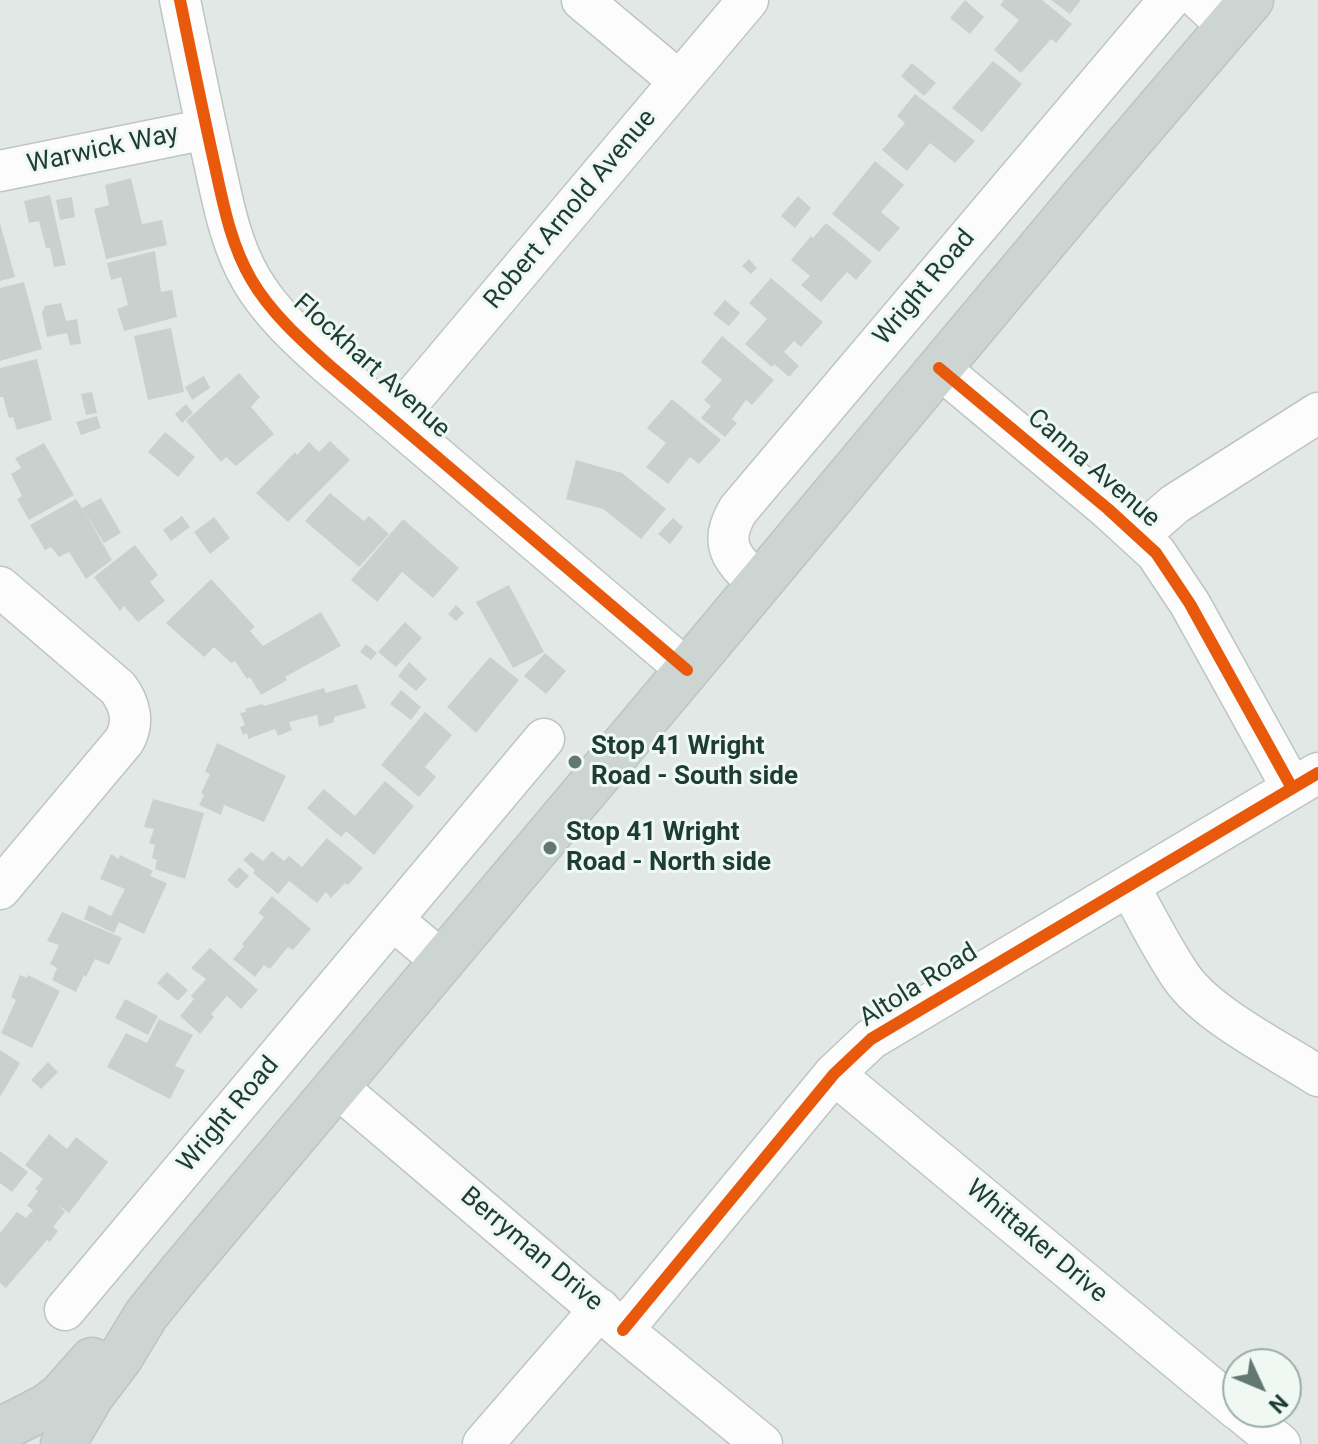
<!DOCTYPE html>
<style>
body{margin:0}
#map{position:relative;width:1318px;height:1444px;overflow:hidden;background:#e2e8e5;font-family:Roboto,sans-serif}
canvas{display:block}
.north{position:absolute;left:1222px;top:1348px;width:80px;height:80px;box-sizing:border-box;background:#eff8f3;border:2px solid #9bada6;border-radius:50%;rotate:134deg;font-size:22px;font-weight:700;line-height:32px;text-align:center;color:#1d3d33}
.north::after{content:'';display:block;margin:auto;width:28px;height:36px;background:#627971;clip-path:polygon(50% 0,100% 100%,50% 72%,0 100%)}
</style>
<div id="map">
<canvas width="1318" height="1444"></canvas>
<div class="north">N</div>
</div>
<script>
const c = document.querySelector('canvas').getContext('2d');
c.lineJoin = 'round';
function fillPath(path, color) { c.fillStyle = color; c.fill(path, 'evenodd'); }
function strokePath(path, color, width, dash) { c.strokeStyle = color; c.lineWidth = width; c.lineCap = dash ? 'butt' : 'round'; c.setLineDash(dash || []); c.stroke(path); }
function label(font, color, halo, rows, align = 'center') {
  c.font = font + ' Roboto,sans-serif'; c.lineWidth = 6; c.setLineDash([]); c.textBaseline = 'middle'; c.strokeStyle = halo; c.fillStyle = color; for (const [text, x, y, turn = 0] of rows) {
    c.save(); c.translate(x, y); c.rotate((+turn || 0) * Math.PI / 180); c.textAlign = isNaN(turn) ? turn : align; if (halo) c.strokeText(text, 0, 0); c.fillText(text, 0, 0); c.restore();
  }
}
fillPath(new Path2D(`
 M965,0L984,17L970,34L950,18Z
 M1004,0H1042L1072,24L1056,43L1051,39L1021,73L994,50L1019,20L1000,5Z
 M1051,0H1081L1070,14Z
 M993,61L1022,84L982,132L952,108Z
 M912,63L936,83L924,96L901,76Z
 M915,94L975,141L955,163L930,143L907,171L882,150L905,123L897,116Z
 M875,161L904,185L881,212L900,228L879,252L832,214Z
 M131,178L142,224L162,220L167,245L106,259L94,209L109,205L105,185Z
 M50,195L66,265L54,267L50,248H46L39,221L29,223L24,201Z
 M798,196L811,208L795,228L781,216Z
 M72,197L75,217L60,220L56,200Z
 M0,223L15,277L0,281Z
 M826,223L872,261L856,280L847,272L821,302L801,285L810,276L791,260L811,236L813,238Z
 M155,251L161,292L172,290L177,317L124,331L117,309L128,305L121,277L111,280L107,263Z
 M749,259L757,268L751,274L742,266Z
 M771,278L823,322L801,347L794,341L784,352L799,366L789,377L774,364L772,367L745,344L767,319L749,303Z
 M24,282L42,349L0,361V288Z
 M725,300L740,313L729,326L713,314Z
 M61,303L66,321L77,319L81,344L70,345L67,333L47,337L42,313L45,306Z
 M171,328L184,392L148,400L134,336Z
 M722,336L774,380L752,405L746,400L732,419L737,423L725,437L701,418L711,406L704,400L722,380L701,362Z
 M37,359L52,420L17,430L13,417L9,418L3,397H0V368Z
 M239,373L260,397L251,407L274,434L236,466L226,457L221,462L186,421Z
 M204,376L210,388L192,400L185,387Z
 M92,392L97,413L86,415L81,394Z
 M672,399L721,440L699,464L690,457L668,484L646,467L666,443L647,428Z
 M186,404L193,413L182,423L175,414Z
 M97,416L101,428L81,435L76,422Z
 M165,432L195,457L178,477L148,452Z
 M330,441L350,460L288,522L256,493L295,452L297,455L309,442L319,452Z
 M44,443L74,495L29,520L17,499L22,496L11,474L21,468L15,458Z
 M576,460L622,473L666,509L641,539L603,509L566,499Z
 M330,493L364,521L369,516L389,534L359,567L305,521Z
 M101,498L121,533L104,543L84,511L112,560L86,579L69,552L59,557L51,547L45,550L30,525L76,499L82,508Z
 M182,516L190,527L171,541L163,530Z
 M214,517L230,538L210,554L194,532Z
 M673,518L683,527L670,544L658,534Z
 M403,519L459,568L433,598L402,572L377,602L351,580Z
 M135,545L158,575L150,582L165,601L138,622L124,606L120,611L94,577Z
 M211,579L255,627L250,631L263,646L321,612L341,646L285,677L287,680L261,695L250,677L247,679L235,661L231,663L214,647L204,657L166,623Z
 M509,585L544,652L513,668L476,602Z
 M456,605L464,613L456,621L448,614Z
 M405,622L422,638L396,667L378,652Z
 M366,644L377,653L371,660L360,652Z
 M545,653L566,671L546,694L524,676Z
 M490,657L519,680L476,733L447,707Z
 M409,662L427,679L416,691L398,676Z
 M357,684L366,708L334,717V722L319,727L317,715L289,722L292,730L278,736L275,729L248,739L247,733L243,735L240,727L245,725L240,713L246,712L245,709L262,704L264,706L324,688L326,693Z
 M401,690L421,707L411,720L390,704Z
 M425,712L452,735L425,767L436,777L419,797L381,765Z
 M217,743L286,776L264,822L224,805L221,815L199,805L204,795L201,793L210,774L205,772Z
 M385,781L414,806L374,855L346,831L341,837L307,808L324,789L355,816Z
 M153,799L204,813L185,879L155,869L157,860L152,858L155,845L149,843L154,829L144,827Z
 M327,838L363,868L348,885L345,883L331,898L326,892L317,903L289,881L278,894L253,873L255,870L243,860L251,852L263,861L272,851L284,861L289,856L302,867Z
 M111,854L119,859L120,855L153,871L150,876L167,883L144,934L119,922L114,933L84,919L89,905L111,916L125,889L100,879Z
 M239,867L249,876L237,889L227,880Z
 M272,896L311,929L293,950L288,947L270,969L264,965L255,977L233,959L244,946L242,944L264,917L258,913Z
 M62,912L122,938L109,965L95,959L86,977L84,975L76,992L52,980L57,968L50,964L59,945L47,941Z
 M210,948L258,990L241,1009L227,996L211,1014L214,1017L200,1034L180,1016L194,999L191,996L206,979L191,968Z
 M167,972L188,990L178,1001L157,983Z
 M20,975L27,978L28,975L60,991L32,1048L1,1033L16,1000L11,997Z
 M125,999L158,1016L148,1035L115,1018Z
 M159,1019L193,1035L175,1066L185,1070L170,1099L107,1067L126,1033L147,1043Z
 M0,1050L20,1063L0,1097Z
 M48,1062L58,1072L41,1089L31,1080Z
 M49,1134L67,1149L76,1137L108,1162L69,1213L58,1205L65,1212L53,1227L58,1231L50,1242L47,1240L6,1288L0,1283V1233L17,1212L26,1218L33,1210L27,1206L38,1191L35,1189L43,1179L25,1165Z
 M0,1151L28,1172L12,1192L0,1183Z`), '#c9d1ce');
const minor = new Path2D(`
 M180,0C191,54 202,108 214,162C223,202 230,243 251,279C270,312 300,339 329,365L687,670
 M582,0L679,81
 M1200,0L1229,27
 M0,171L207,129
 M939,368L1108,509L1156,553L1190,604L1292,788
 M394,420L748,0
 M1138,536L1175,504L1318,413
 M758,584C733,559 717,545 738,510L1169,0
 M0,587L118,688C130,704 135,723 124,741L0,889
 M1129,886C1146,916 1162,949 1182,978C1209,1016 1278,1050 1318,1076
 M393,920L442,961
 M834,1074L1238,1410
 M337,1087L623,1330L762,1444
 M65,1310L544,739
 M623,1330L834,1074L871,1039L1318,773
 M1241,1412L1280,1444
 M483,1444L600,1309`);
const major = new Path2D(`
 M10,1425L47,1406L60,1396L92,1360
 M63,1444L92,1395L120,1358L146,1315L179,1274L687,670L1085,194L1251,0`);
strokePath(minor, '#bec5c2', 43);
strokePath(major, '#bbc5c1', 47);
strokePath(minor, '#fbfcfb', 40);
strokePath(major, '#ccd5d2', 44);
strokePath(new Path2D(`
 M180,0C191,54 202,108 214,162C223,202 230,243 251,279C270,312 300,339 329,365L687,670
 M939,368L1108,509L1156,553L1190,604L1292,788
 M623,1330L834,1074L871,1039L1318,773`), '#e8590c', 12);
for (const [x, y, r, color] of [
 [575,762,8,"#627971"],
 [550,848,8,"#627971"]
]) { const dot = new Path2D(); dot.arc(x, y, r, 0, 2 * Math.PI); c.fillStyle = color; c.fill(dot); strokePath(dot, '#eff8f3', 3); }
label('26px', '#1d3d33', '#eff8f3', [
 ["Warwick Way",103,150,-12],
 ["Robert Arnold Avenue",571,210,-50],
 ["Wright Road",925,288,-50],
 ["Flockhart Avenue",371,367,42],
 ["Canna Avenue",1093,469,41],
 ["Altola Road",919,986,-32],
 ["Wright Road",229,1115,-50],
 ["Whittaker Drive",1036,1242,40],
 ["Berryman Drive",531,1250,40]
]);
label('bold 26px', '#1d3d33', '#eff8f3', [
 ["Stop 41 Wright",591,747],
 ["Road - South side",591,777],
 ["Stop 41 Wright",566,833],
 ["Road - North side",566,863]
], 'left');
</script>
